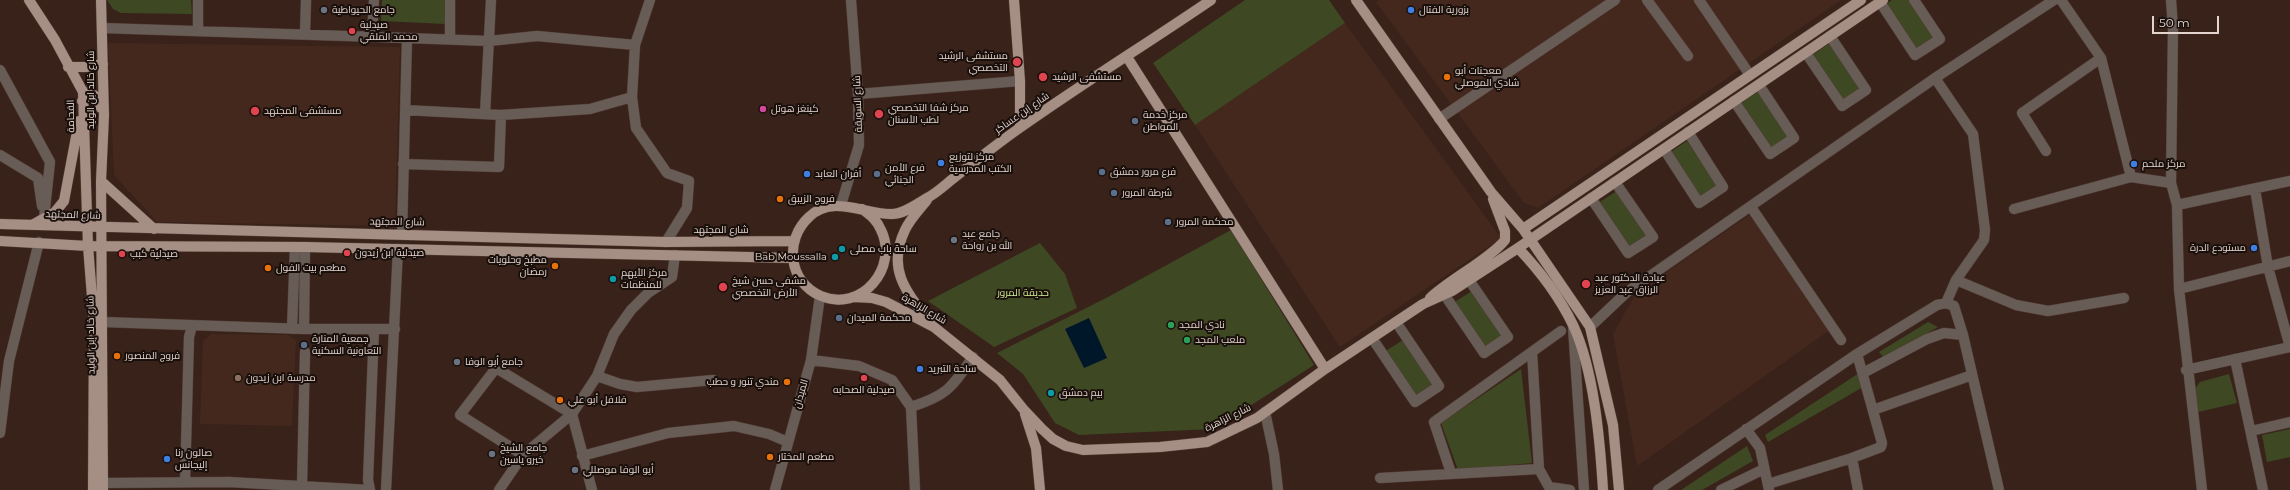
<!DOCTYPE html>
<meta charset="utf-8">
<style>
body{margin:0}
#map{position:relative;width:2290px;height:490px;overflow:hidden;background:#38221a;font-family:Montserrat,sans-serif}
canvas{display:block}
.scale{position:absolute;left:2152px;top:16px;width:67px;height:18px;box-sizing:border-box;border:2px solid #e4d4cf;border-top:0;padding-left:5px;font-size:12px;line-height:14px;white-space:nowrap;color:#e4d4cf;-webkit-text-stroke:3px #190f0b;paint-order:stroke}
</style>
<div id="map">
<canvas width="2290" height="490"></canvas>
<div class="scale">50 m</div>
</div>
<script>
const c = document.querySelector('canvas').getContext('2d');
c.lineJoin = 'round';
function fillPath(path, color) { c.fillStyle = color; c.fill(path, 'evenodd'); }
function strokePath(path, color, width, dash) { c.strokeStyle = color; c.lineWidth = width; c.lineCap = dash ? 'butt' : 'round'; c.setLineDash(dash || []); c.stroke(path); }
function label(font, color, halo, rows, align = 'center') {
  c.font = font + ' Montserrat,Cairo,sans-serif'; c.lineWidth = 4; c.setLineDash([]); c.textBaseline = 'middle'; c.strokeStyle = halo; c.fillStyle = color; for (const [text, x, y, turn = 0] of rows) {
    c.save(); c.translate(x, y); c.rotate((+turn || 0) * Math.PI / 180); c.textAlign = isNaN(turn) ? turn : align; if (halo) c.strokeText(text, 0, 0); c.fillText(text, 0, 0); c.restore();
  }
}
fillPath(new Path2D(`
 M1379,0H1841L1538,208L1524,203L1376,2Z
 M1345,23L1501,238L1340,347L1195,125Z
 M108,43L400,47L395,226L157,222L114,175Z
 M1751,214L1830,330L1637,466L1613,334L1636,293Z
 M211,334L288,335L296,340L292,426L200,424L203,341Z`), '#45281d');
fillPath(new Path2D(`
 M107,0H191L192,14L121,13L113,9Z
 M382,0H445V24L381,21Z
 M1245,0H1329L1345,23L1195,125L1153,63Z
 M1892,0H1909L1935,39L1916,51L1885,5Z
 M1830,43L1861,90L1843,102L1811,56Z
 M1758,91L1789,137L1771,150L1740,104Z
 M1687,141L1718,187L1700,199L1669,153Z
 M1617,191L1648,237L1629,249L1598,203Z
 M1231,230L1314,365L1214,429L1079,435L1055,423L1023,374L997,353L1106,298Z
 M1040,243L1065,274L1077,308L994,347L928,301Z
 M1472,291L1503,337L1484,349L1453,303Z
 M1928,322L1938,327L1884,358L1879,352Z
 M1403,340L1434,386L1415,399L1384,352Z
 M1521,369L1532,463L1458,470L1441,423Z
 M1859,373L1863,387L1768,442L1765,435Z
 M2229,374L2237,403L2194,413L2192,393L2200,382Z
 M2290,429V457L2267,462L2262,435Z
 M1747,446L1753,461L1702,490H1681Z`), '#3e4823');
fillPath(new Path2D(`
 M1089,318L1107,358L1084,368L1065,329Z`), '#001629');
const minor = new Path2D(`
 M198,0V31
 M650,0L635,45L632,97L636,128L667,173L689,181L687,208L666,242
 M1647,0L1688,56
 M1699,0L1750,75
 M2061,0L2101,58L2131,177
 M2171,0L2173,28L2171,183L2177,205L2179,289L2202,490
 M1880,2L1915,55L1940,39L1914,0
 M102,28L407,38L402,234
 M305,34L306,0
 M372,37L374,0
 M407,38L489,41L537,36L635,45
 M450,39V0
 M1806,53L1842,106L1866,90L1830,36
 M0,70L50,162L44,218
 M1935,78L1973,134L1985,230L1984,240L1956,280L1946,303
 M858,94L1020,81
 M1734,101L1770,154L1794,138L1759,85
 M405,110L501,115L590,109L632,97
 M485,114L491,0
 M1439,119L1615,0
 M1664,149L1699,203L1723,187L1688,132
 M2046,151L2022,113L2101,58
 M0,155L38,178L42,206
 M403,164L499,167L501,115
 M2255,189L2268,267L2290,347
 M1591,198L1628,253L1653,237L1615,182
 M841,205L859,145L858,94L851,0
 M2177,205L2290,181
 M1751,207L1841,340
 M2014,209L2131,177L2171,183
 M1956,280L2016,305L2048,311L2124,298
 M2179,289L2290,261
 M1444,294L1484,353L1508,337L1469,280
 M103,322L304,329H395
 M1573,327L1584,490
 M1590,327L1627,292L1935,78L2054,0
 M292,329L295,247
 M304,329L305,247
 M1372,338L1415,402L1439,386L1396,322
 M1532,352L1539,469
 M1857,354L1882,443L1881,447L1852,458L1858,490
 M2235,359L2263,490
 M811,360L859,366L892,380L911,407L915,490
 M2186,370L2290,347
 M1863,373L1927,339L1944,333L1963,335
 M597,376L620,384L637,387L713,380
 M911,407C948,395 951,388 973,357
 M1873,410L1972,375
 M1265,412L1274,454L1278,490
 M1746,429L1760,448L1769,490
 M2251,431L2290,422
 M0,433L9,361L39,242
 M523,455L460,415L496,368L572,414L592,490
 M582,456L668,433L734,426L769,434L788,442
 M1451,473L1434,422L1561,331
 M1380,478L1539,469L1549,487L1570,490
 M185,482L189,337L192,326
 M103,483L229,482L370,490
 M1768,484L1852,458
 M302,486L305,352
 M370,490L368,480L374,329
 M386,490L398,249
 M499,490L523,455L572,414L597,376L614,334L631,310L648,293L672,277L675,255
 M775,490L811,360L820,296
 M1658,490L1857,354L1937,305L1946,303L1954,306L1963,335L1999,490
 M1721,490L1764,469`);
const major = new Path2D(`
 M29,0L55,40L83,92L88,246L94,322L93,490
 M101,0L104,115L101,181L103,490
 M1014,0L1020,81V127
 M1356,0L1491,192L1523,229L1590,327L1613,425L1619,490
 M1127,57L1325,369
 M68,67H86L103,64
 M82,101L89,92L97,97L101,108
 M101,181L154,229
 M927,200C920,209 910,219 905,230C886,270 907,293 931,323
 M862,209C870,215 877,220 881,230C899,267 862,313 821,296C788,282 784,240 809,217C832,194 864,214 891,214C902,215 917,204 927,198C937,193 946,184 955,177C977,160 998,143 1021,127C1083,83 1148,43 1211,0
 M0,224L666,242L793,241
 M32,225L55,212L64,201L79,121
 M1523,229L1861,0
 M0,241L88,246L305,247L792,258
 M1518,248C1540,271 1559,296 1573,325C1594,370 1600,440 1603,490
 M854,297L872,298L886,302L934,327L1000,380L1024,410L1042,429L1053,439L1066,446L1083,450L1160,447L1207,442L1257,418L1325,369L1423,304L1452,291L1518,248L1883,0
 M1430,298C1450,279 1490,259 1505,240V231L1493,199
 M1025,414L1036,448L1040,490`);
strokePath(minor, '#543e37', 11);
strokePath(major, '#543e37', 11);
strokePath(minor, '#675c56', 10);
strokePath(major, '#a58e83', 10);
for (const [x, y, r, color] of [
 [324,10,4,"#6b7280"],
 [1411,10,4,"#3f7fe0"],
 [352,31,4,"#e0444e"],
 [1017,62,5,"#e0444e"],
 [1043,77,5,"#e0444e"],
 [1447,77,4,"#e8710a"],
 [763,109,4,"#d1479c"],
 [255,111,5,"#e0444e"],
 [879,114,5,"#e0444e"],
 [1135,121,4,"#5c6f8a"],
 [941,163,4,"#3f7fe0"],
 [2134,164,4,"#3f7fe0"],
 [1102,172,4,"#5c6f8a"],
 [807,174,4,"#3f7fe0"],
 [877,174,4,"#5c6f8a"],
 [1114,193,4,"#5c6f8a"],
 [780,199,4,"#e8710a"],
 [1168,222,4,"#5c6f8a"],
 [954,240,4,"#6b7280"],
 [2254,248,4,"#3f7fe0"],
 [842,249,4,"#0f9aa8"],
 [347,253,4,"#e0444e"],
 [122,254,4,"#e0444e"],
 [835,257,4,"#0f9aa8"],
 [555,266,4,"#e8710a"],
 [268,268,4,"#e8710a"],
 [613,279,4,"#0f9aa8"],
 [1586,284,5,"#e0444e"],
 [723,287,5,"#e0444e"],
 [839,318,4,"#5c6f8a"],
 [1171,325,4,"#2e9e5b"],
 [1187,340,4,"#2e9e5b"],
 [304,345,4,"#5c6f8a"],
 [117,356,4,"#e8710a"],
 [457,362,4,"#6b7280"],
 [920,369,4,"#3f7fe0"],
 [238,378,4,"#8d6e63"],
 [864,378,4,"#e0444e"],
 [787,382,4,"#e8710a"],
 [1051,393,4,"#0f9aa8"],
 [560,400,4,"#e8710a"],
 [492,454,4,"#6b7280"],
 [770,457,4,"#e8710a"],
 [167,459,4,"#3f7fe0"],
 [575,470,4,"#6b7280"]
]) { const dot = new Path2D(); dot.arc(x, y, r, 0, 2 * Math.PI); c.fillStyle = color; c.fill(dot); strokePath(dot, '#190f0b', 1.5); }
label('10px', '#e4d4cf', '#190f0b', [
 ["جامع الحيواطية",332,10],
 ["بزورية الفتال",1419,10],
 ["صيدلية",360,25],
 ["محمد الملقي",360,37],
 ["مستشفى الرشيد",1008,56,"right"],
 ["التخصصي",1008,68,"right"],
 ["معجنات أبو",1455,71],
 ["شادي الموصلي",1455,83],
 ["مستشفى الرشيد",1052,77],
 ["مركز شفا التخصصي",888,108],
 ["لطب الأسنان",888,120],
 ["كينغز هوتل",771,109],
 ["مستشفى المجتهد",264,111],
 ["مركز خدمة",1143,115],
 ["المواطن",1143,127],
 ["مركز لتوزيع",949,157],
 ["الكتب المدرسية",949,169],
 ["مركز ملحم",2142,164],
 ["فرع الأمن",885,168],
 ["الجنائي",885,180],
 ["فرع مرور دمشق",1110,172],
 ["أفران العابد",815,174],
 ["شرطة المرور",1122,193],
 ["فروج الزيبق",788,199],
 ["محكمة المرور",1176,222],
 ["جامع عبد",962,234],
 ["الله بن رواحة",962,246],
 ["مستودع الدرة",2246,248,"right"],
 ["ساحة باب مصلى",850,249],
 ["صيدلية ابن زيدون",355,253],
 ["صيدلية كبب",130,254],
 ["Bab Moussalla",827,257,"right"],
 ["مطبخ وحلويات",547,260,"right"],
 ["رمضان",547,272,"right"],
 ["مطعم بيت الفول",276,268],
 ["مركز الأيهم",621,273],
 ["للمنظمات",621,285],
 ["عيادة الدكتور عبد",1595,278],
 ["الرزاق عبد العزيز",1595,290],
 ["مشفى حسن شيخ",732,281],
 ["الأرض التخصصي",732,293],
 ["محكمة الميدان",847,318],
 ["نادي المجد",1179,325],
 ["جمعية المنارة",312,339],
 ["التعاونية السكنية",312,351],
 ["ملعب المجد",1195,340],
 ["فروج المنصور",125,356],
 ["جامع أبو الوفا",465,362],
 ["ساحة التبريد",928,369],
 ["مدرسة ابن زيدون",246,378],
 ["مندي تنور و حطب",779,382,"right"],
 ["صيدلية الصحابه",864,390,"center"],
 ["بيم دمشق",1059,393],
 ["فلافل أبو علي",568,400],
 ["جامع الشيخ",500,448],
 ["خيرو ياسين",500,460],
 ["صالون رنا",175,453],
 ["إليجانس",175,465],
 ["مطعم المختار",778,457],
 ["أيو الوفا موصللي",583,470]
], 'left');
label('10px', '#e4d4cf', '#190f0b', [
 ["شارع خالد ابن الوليد",91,90,-90],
 ["شارع السويقة",858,104,-92],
 ["شارع إبن عساكر",1022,113,-35],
 ["الفحامة",71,116,-91],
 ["شارع المجتهد",73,215,2],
 ["شارع المجتهد",397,222,1],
 ["شارع المجتهد",721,230],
 ["شارع الزاهرة",924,309,30],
 ["شارع خالد إبن الوليد",91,335,-91],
 ["الميدان",801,394,-74],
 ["شارع الزاهرة",1228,418,-26]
]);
label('10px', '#d1eb95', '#190f0b', [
 ["حديقة المرور",1023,293]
]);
</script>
